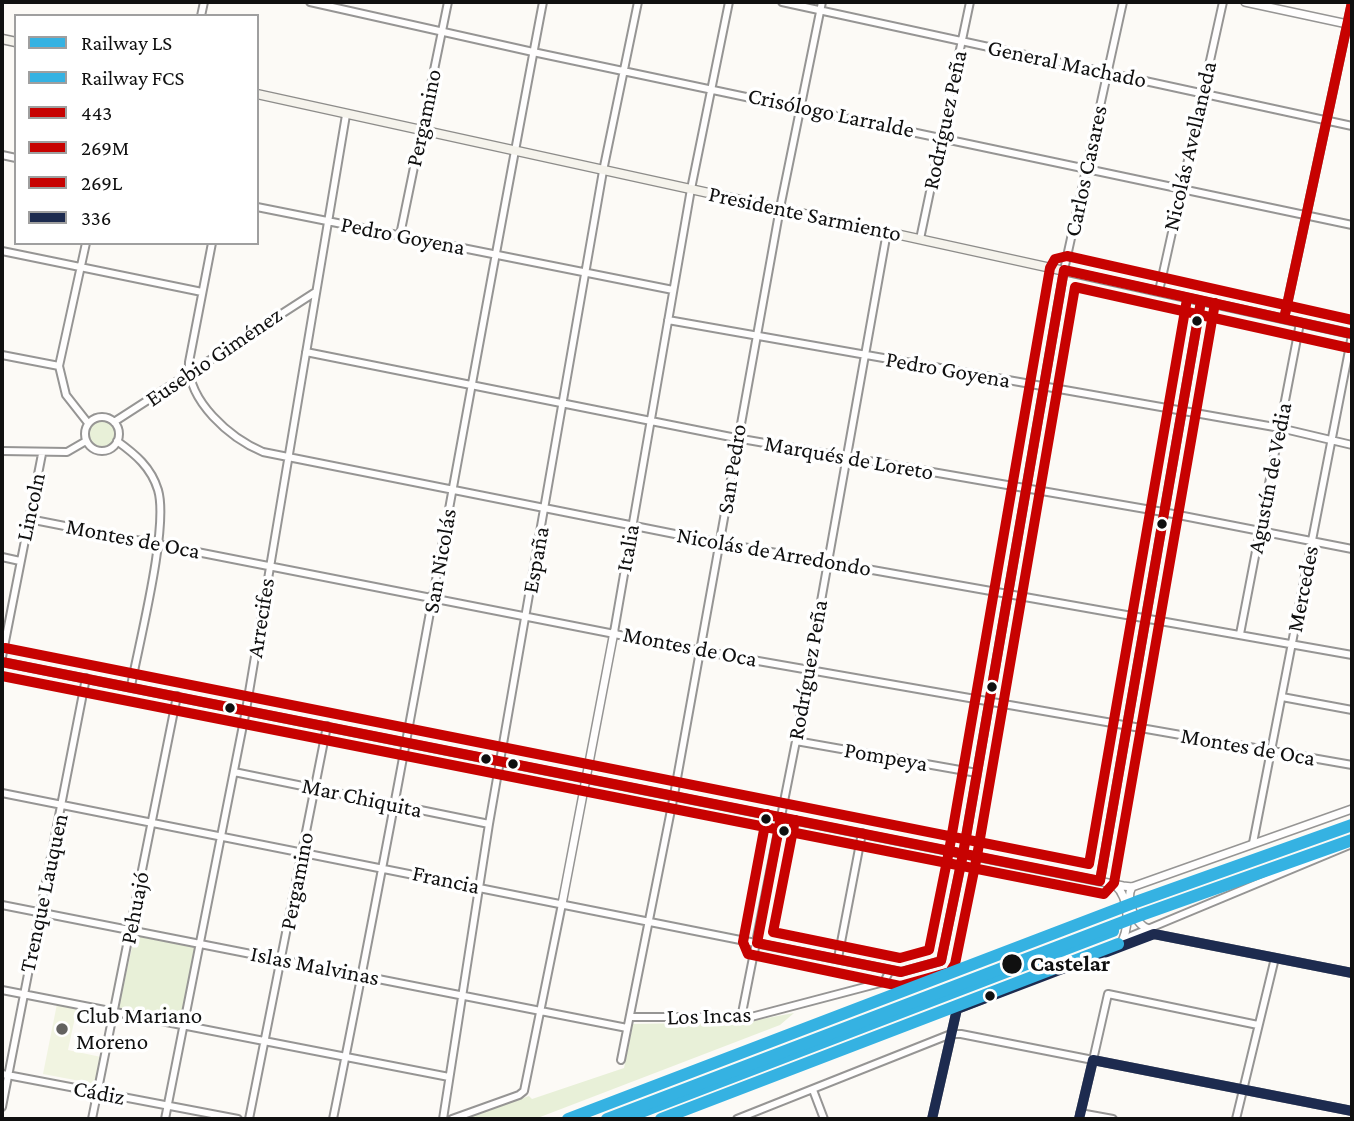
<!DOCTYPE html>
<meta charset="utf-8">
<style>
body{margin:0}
#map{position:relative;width:1354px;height:1121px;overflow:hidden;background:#fcfaf6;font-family:"Crimson Pro",serif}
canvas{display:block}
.frame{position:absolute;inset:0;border:4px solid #101010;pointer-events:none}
.legend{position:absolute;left:14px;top:14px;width:245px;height:231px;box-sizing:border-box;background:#fff;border:2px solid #9f9f9f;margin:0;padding:9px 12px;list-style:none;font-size:21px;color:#101010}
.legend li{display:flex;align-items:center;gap:14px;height:35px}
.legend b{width:35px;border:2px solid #9f9f9f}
</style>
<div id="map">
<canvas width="1354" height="1121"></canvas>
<div class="frame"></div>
<ul class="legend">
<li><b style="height:9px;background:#35b2e2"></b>Railway LS</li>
<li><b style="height:9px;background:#35b2e2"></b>Railway FCS</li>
<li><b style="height:9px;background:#c70201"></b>443</li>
<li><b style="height:9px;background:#c70201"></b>269M</li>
<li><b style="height:9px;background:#c70201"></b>269L</li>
<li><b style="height:9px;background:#1d2b4f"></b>336</li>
</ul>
</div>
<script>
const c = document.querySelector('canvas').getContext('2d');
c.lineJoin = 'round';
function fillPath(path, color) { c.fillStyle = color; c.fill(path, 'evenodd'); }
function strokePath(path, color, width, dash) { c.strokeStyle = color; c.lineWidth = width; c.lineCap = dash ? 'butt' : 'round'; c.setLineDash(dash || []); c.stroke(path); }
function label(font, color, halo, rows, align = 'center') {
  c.font = font + ' "Crimson Pro",serif'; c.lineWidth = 7; c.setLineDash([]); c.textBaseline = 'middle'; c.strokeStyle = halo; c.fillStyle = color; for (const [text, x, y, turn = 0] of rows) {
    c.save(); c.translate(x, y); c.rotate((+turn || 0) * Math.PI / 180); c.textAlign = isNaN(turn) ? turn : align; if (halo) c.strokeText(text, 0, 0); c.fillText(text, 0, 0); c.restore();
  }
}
fillPath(new Path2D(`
 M87 434a15 15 0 1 1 30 0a15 15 0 1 1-30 0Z
 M135,934L195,946L181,1022L118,1010Z
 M794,1013L780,1025L535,1119H461L529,1096L532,1099L624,1068L633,1024L745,1022Z`), '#e8f0d8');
fillPath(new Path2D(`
 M57,1004L77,1008L68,1050L101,1057L96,1084L43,1074Z`), '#f1f4e1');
const minor = new Path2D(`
 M310,2L533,52L1352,225
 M782,2L1352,126
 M201,16L204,2
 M2,155L16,158
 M257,207L673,290
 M400,235L448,2
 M920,239L970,2
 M86,243L59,366L66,395L88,423
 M212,243L189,362C187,401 230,438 263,452L720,543L1352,655
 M2,251L202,292
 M1159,291L1223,2
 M1284,319L1352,2
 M668,320L1280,428L1352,445
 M306,352L736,438L1163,512L1352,549
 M2,355L59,366
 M85 434a17 17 0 1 1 34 0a17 17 0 1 1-34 0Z
 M114,422L314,293
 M117,441C135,454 151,467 158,490C169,527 139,643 131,686
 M2,451L67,452L86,441
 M29,519L701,651L1352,765
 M2,557L20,561
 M614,632L691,189L729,2
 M1240,634L1300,323
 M2,657L42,454
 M1282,697L1352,710
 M796,741L977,773
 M234,772L489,824
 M2,793L901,972L941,961L963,854L1064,270L1123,2
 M1253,843L1352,335
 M1100,881L1201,301
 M2,905L627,1028
 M1123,943L1131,936L1352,844
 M838,958L862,833
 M2,990L449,1077
 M630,1017H751L884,982L890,970
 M741,1018L796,741L887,232
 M621,1060L674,795L780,208L822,2
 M1093,1060L1108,994L1258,1025
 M2,1074L238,1119
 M813,1090L824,1119
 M2,1107L86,678
 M1080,1113L1113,1119
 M92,1119L177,696
 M165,1119L246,710L346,115
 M249,1119L327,726
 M333,1119C408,748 472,374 543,2
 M443,1119L489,824L603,171L638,2
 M452,1119L519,1095L524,1091L562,904
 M737,1119L951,1034H961L1352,1111
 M1236,1119L1275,958`);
const tertiary = new Path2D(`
 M1245,2L1352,25
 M2,662L1123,886L1132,887L1352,809
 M1115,885C1130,898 1130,929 1120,945
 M1132,887C1125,899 1135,925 1149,929
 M562,904L614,632
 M932,1119L957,1009L1120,945L1154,934L1352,973
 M1079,1119L1093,1060`);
const secondary = new Path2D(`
 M2,39L16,42
 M257,94L1352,334`);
strokePath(minor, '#969594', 10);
strokePath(tertiary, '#969594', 10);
strokePath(secondary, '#8d8c8a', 11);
strokePath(minor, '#fffefe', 6);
strokePath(tertiary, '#fffefe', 7);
strokePath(secondary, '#f5f3ec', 8);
strokePath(new Path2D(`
 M1284,319L1352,2
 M2,662L1100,881L1201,301
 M781,817L757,943L901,972L941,961L963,854L1064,270L1352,334`), '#c70201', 10);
strokePath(new Path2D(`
 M2,676L1104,894L1114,883L1215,303
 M767,814L743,942L748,954L900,986L950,972L955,964L977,856L1075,287L1349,348`), '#c70201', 10);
strokePath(new Path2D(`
 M5,648L1089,864L1187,299
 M795,820L773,932L900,958L929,950L949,851L1050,268L1055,259L1067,256L1352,320`), '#c70201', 10);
strokePath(new Path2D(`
 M932,1119L957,1009L1154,934L1352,973
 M1079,1119L1093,1060L1352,1111`), '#1d2b4f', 10);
strokePath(new Path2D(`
 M568,1119L1136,902L1352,825
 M623,1119L1113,931`), '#35b2e2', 12);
strokePath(new Path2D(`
 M607,1119L1141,915L1352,840
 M661,1119L1118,944`), '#35b2e2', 12);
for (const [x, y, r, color] of [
 [1197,321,6,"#101010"],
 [1162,524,6,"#101010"],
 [992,687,6,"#101010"],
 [230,708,6,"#101010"],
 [486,759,6,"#101010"],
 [513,764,6,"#101010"],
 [766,819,6,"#101010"],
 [784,831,6,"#101010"],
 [1012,964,11,"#101010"],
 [990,996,6,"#101010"],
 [62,1029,7,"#636260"]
]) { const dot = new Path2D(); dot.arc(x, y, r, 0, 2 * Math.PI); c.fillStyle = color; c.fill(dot); strokePath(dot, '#fff', 2.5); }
label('23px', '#101010', '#fff', [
 ["General Machado",1067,64,12],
 ["Crisólogo Larralde",831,113,12],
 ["Pergamino",424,118,-78],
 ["Rodríguez Peña",945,120,-78],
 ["Nicolás Avellaneda",1190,146,-77],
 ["Carlos Casares",1086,171,-78],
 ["Presidente Sarmiento",805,214,12],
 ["Pedro Goyena",403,236,11],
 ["Eusebio Giménez",214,357,-34],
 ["Pedro Goyena",948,370,10],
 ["Marqués de Loreto",849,458,10],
 ["San Pedro",732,469,-81],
 ["Agustín de Vedia",1270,478,-79],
 ["Lincoln",31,507,-78],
 ["Montes de Oca",133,539,11],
 ["Italia",628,548,-80],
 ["Nicolás de Arredondo",774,552,10],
 ["España",536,560,-80],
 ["San Nicolás",440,561,-80],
 ["Mercedes",1303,589,-79],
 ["Arrecifes",261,618,-81],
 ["Montes de Oca",690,647,11],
 ["Rodríguez Peña",808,670,-80],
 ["Montes de Oca",1248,747,10],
 ["Pompeya",886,757,10],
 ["Mar Chiquita",362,798,12],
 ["Francia",446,880,12],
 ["Pergamino",297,881,-79],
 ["Trenque Lauquen",44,893,-78],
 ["Pehuajó",135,908,-79],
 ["Islas Malvinas",315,966,11],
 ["Los Incas",709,1016,-2],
 ["Cádiz",99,1093,11]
]);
label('bold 23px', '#101010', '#fff', [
 ["Castelar",1030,964]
], 'left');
label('23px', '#101010', '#fff', [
 ["Club Mariano",76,1016],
 ["Moreno",76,1042]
], 'left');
</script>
